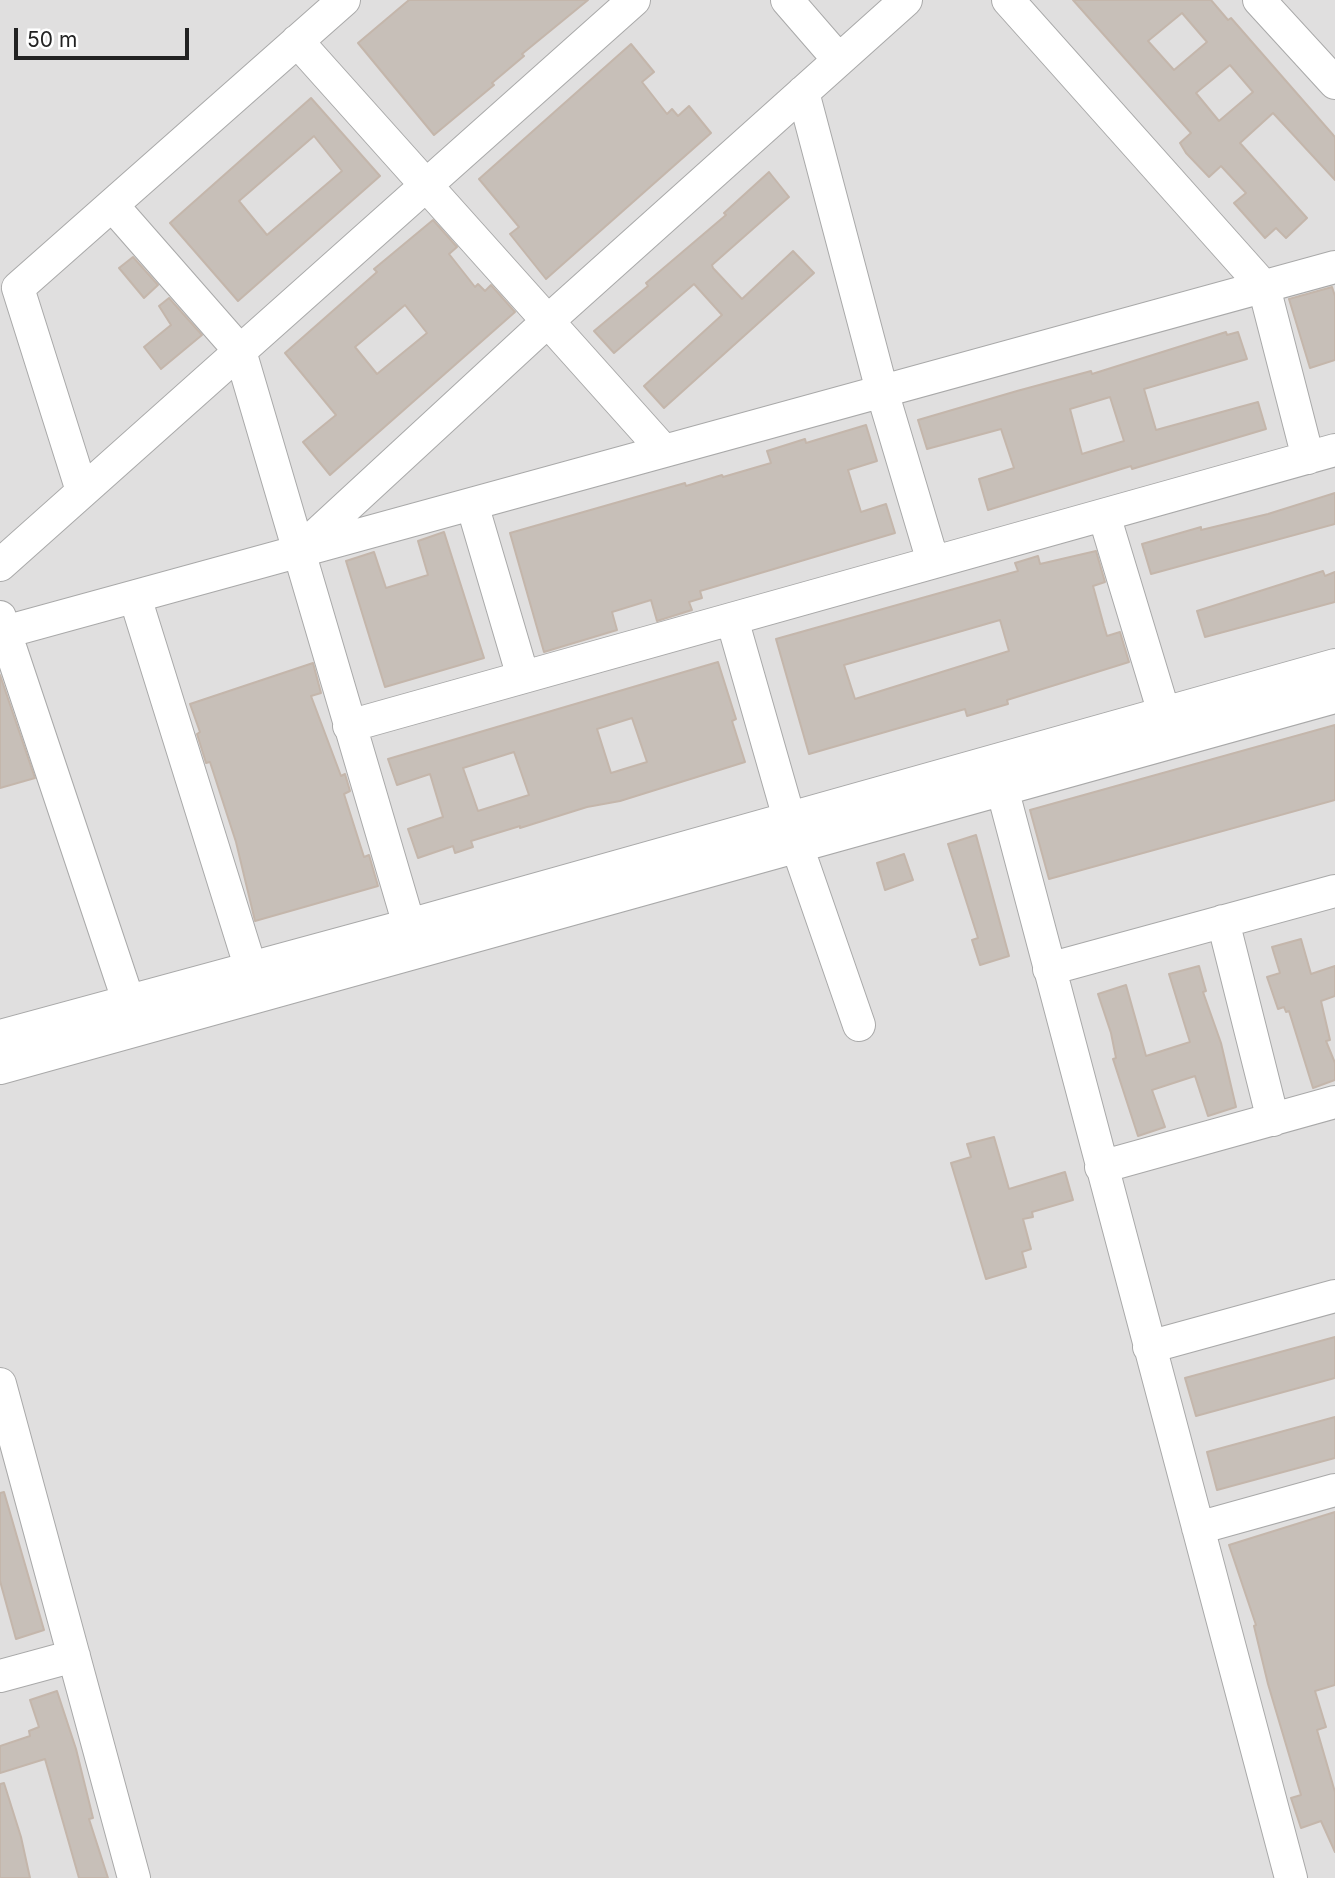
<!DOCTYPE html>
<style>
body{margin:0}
#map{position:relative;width:1335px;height:1878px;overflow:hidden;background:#f2efe9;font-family:Inter,sans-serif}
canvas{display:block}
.scale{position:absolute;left:14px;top:28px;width:175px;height:32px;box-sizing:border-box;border:4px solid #222;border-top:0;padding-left:9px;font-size:21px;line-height:24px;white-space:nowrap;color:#222;-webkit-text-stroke:5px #fff;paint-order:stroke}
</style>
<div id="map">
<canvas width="1335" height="1878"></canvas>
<div class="scale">50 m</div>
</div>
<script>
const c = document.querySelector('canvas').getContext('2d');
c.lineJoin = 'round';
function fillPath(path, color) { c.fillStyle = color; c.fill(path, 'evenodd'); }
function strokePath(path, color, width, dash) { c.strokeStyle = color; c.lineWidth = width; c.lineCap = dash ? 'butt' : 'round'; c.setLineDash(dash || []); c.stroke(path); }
fillPath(new Path2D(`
 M0,0H1335V1878H0Z`), '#e0dfdf');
const building = new Path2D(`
 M409,0H588L522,54L524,56L492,83L494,85L434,135L358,43Z
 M1073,0H1211L1228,20L1231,18L1335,137V180L1273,113L1240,143L1307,218L1286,238L1276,228L1265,238L1234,203L1246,193L1221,166L1209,177L1186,153L1180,143L1191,133ZM1182,13L1207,42L1174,70L1148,41ZM1230,65L1253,92L1219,121L1196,93Z
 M631,44L654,72L642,82L667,114L672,109L678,116L689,106L711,133L546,279L510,234L519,227L479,179Z
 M311,98L380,176L238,301L170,223ZM314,136L342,171L267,235L239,201Z
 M769,172L789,197L712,265L713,268L742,299L793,251L814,273L664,408L644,386L722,315L694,284L614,353L594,331L648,286L646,283L726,215L724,213Z
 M433,220L457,247L449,254L475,287L478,284L485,291L491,285L515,312L330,475L303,442L336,415L285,353L377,272L374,269ZM405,305L427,333L377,374L355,347Z
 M133,257L158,285L144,298L119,268Z
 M1332,287L1335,296V360L1310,368L1289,299Z
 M169,298L202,335L161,369L144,347L171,325L159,306Z
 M1226,332L1227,335L1238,332L1247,359L1144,389L1156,430L1258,402L1266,429L1132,469L1131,466L988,510L979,479L1014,468L1001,429L927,449L918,420L1017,391L1091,371L1092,374ZM1110,397L1124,441L1082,454L1070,409Z
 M866,425L877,461L848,470L861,512L886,504L895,533L700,591L702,598L689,602L692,610L657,621L651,600L612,612L617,630L544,652L510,533L685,483L686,486L722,475L723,477L771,463L767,451L805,439L806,443Z
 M1335,493V524L1151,574L1142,544L1201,527V530L1268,514Z
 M444,532L484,658L385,687L346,561L374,552L386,588L428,575L418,541Z
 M1096,551L1105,582L1093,586L1104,626L1107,636L1120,632L1129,662L1007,700L1008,704L967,716L965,709L809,754L776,639L1018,571L1015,563L1038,556L1040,564ZM1000,620L1009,651L855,699L844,665Z
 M1323,571L1325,576L1335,572V602L1205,637L1197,611Z
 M718,662L736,719L732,721L745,762L620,801L587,807L520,828V826L471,841L473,847L455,853L453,846L418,858L408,829L443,817L430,774L397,785L388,759ZM632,718L647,762L611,773L597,729ZM514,752L529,795L478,811L463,768Z
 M313,663L321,693L311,696L341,776L345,774L350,791L344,794L364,857L369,855L378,886L255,921L236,842L210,762L206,763L197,734L200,732L190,704Z
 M0,675L35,778L0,788Z
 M1335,725V800L1049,879L1030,810Z
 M976,835L1009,956L980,965L972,940L978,938L948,844Z
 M904,854L913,880L885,890L877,863Z
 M1301,939L1311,974L1335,966V996L1321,1001L1330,1040L1326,1041L1335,1063V1080L1313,1088L1289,1011L1286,1012L1284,1007L1278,1009L1267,977L1280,973L1272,947Z
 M1199,966L1206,991L1203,992L1221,1043L1236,1107L1208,1116L1195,1076L1152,1090L1165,1127L1138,1136L1113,1059L1116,1058L1111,1033L1098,994L1126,985L1146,1056L1190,1042L1169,974Z
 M994,1137L1009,1189L1065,1172L1073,1200L1032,1212L1033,1217L1023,1219L1031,1249L1022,1252L1026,1267L986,1279L951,1163L971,1157L967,1144Z
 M1335,1337V1378L1196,1416L1185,1378Z
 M1335,1417V1458L1217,1490L1207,1452Z
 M4,1492L44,1630L16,1639L0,1581V1493Z
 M1335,1512V1685L1315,1691L1326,1727L1317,1730L1335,1792V1852L1321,1821L1301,1828L1291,1798L1301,1795L1268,1684L1254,1626L1256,1625L1229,1545Z
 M57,1691L76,1749L93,1818L89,1819L108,1878H79L45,1759L0,1773V1746L30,1736L29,1731L39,1727L30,1700Z
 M4,1783L21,1837L30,1878H0V1784Z`);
fillPath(building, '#c7bfb8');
strokePath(building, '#c4b6ab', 2);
const minor = new Path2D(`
 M787,0L839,60
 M1008,0L1264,287L1308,458
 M1259,0L1335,83
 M297,41L664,451
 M803,92L882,391L933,562
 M112,205L240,351L409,925
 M82,491L18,288L344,0
 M472,504L523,677
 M1104,515L1164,713
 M303,547L549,320L906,0
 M0,565L634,0
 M135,597L250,966
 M0,617L128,1000
 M732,619L797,846L859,1025
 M5,632L1335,267
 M349,726L1335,450
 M1002,788L1291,1878
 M1223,921L1273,1120
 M1049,969L1335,891
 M0,1036L409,925L1335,665
 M0,1068L1335,697
 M1101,1167L1335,1102
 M1149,1347L1335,1296
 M0,1384L134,1878
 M1198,1528L1335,1490
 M0,1676L74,1656`);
strokePath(minor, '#a9a9a9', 34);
strokePath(minor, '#fff', 32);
</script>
